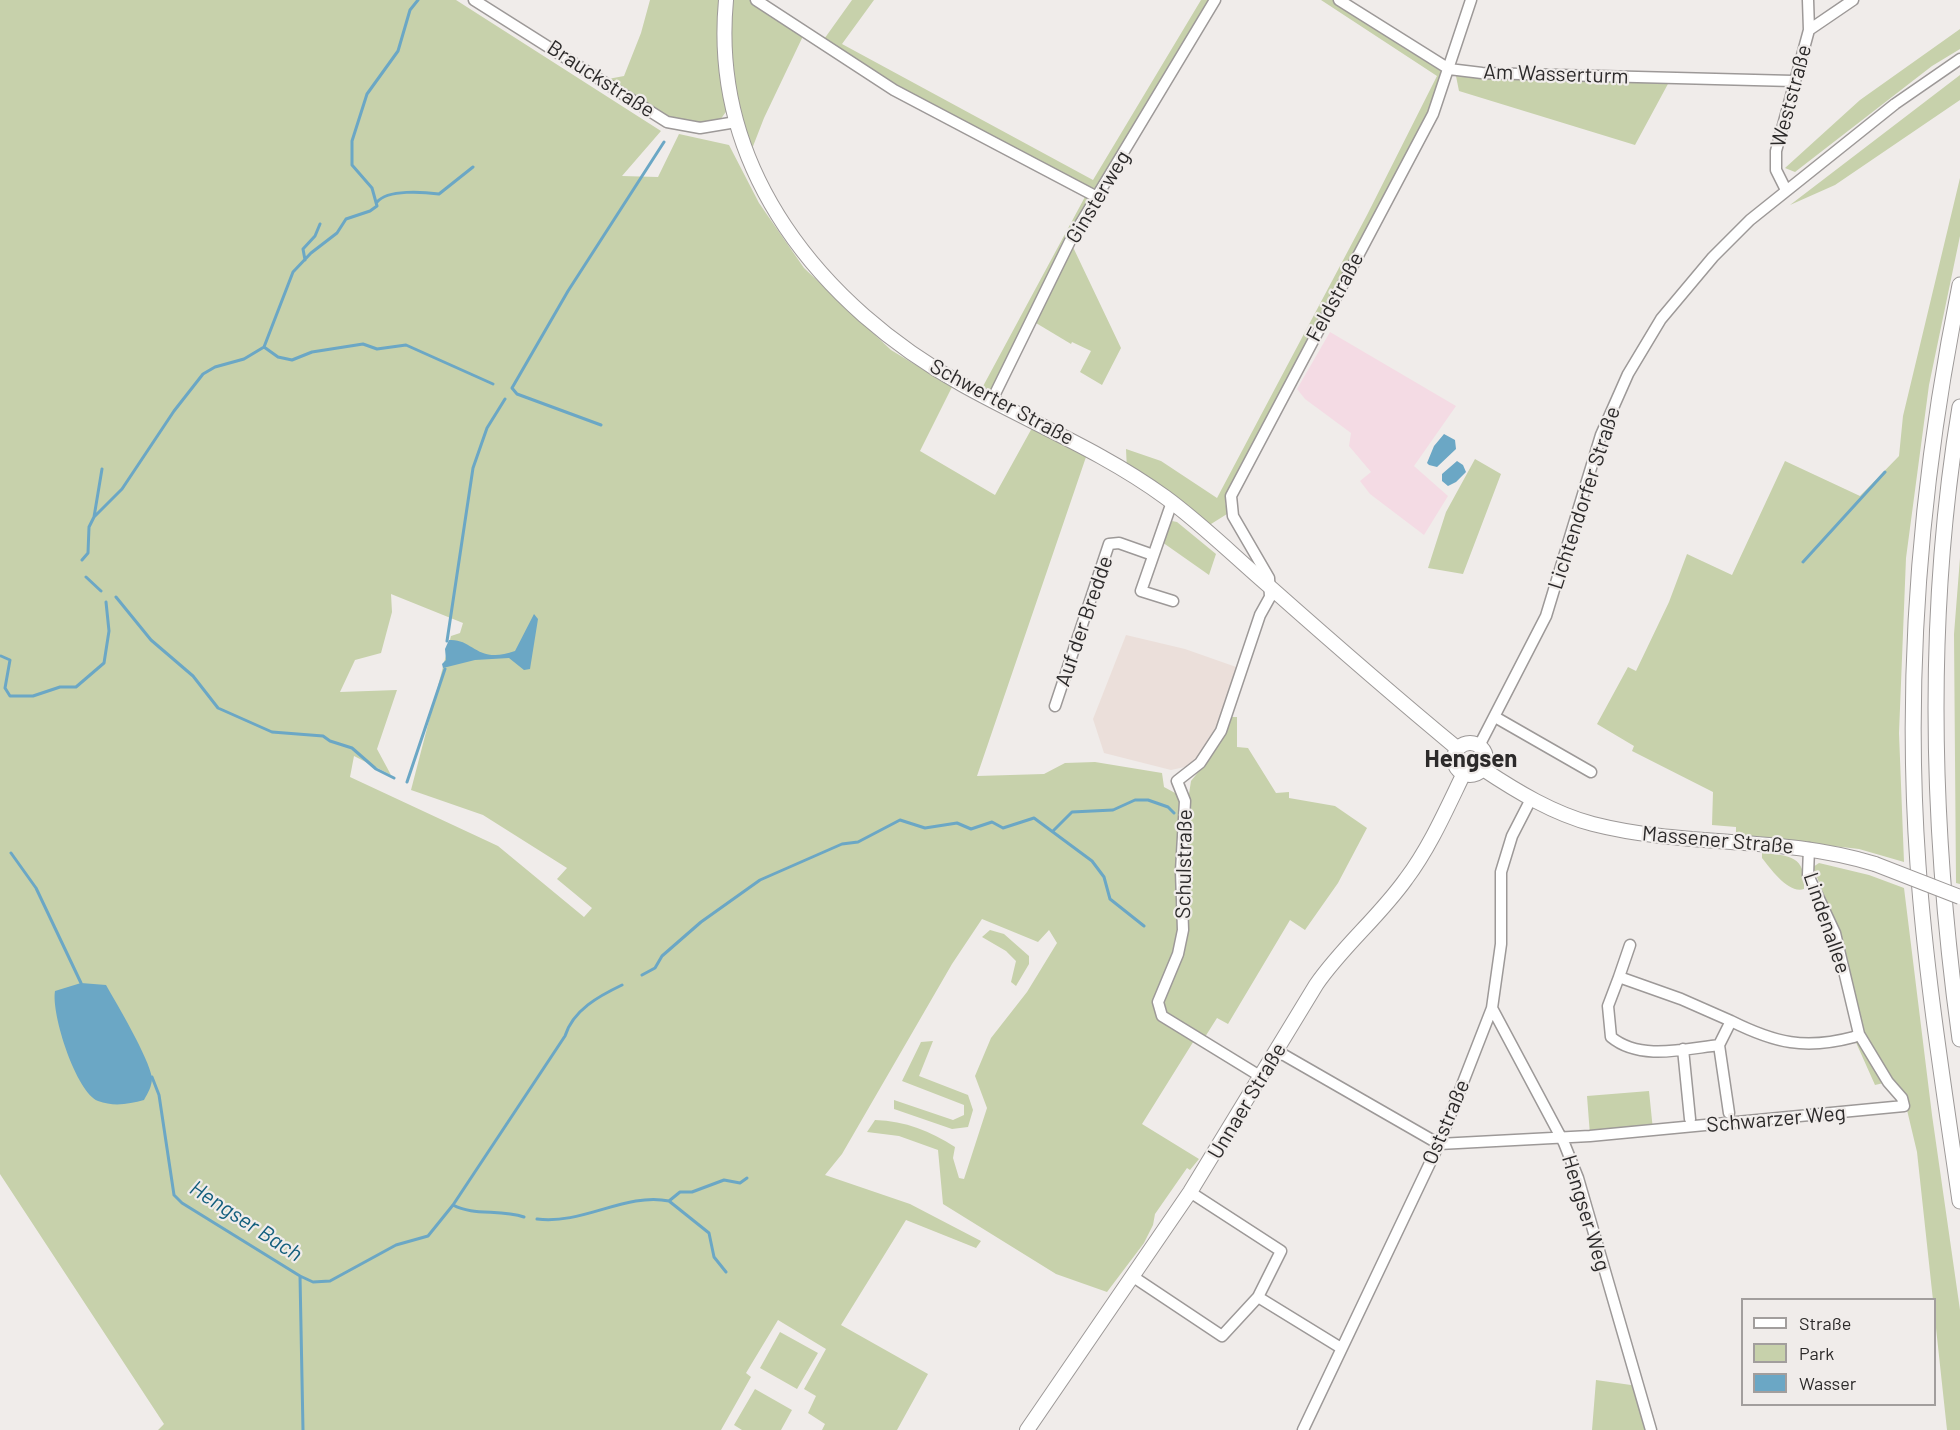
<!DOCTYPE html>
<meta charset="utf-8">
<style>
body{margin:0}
#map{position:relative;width:1960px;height:1430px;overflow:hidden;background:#f0ecea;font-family:Barlow,sans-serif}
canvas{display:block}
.legend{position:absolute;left:1741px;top:1298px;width:195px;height:108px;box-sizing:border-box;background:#f0ecea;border:2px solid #a29e9d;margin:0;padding:8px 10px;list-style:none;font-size:18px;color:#2c2a2a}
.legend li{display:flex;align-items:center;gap:12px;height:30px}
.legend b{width:30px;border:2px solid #a29e9d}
</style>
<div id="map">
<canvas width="1960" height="1430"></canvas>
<ul class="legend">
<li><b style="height:8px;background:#fff"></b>Straße</li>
<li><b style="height:16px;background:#c7d1ab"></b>Park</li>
<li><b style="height:16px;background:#6ba7c5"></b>Wasser</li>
</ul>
</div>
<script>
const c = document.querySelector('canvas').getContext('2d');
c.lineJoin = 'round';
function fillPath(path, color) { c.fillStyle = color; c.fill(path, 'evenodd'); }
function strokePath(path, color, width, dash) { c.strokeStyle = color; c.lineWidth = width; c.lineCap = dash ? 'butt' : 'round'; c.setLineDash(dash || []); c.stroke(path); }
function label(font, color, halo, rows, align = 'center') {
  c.font = font + ' Barlow,sans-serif'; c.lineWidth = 4.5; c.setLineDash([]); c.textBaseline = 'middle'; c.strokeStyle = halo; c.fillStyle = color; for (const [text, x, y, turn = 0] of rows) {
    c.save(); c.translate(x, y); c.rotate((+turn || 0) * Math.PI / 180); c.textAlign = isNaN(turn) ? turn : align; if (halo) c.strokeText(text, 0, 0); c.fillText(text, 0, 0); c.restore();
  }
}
fillPath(new Path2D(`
 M1330,332L1456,406L1414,466L1448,496L1424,535L1370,494L1360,481L1371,472L1349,446L1351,433L1305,399L1297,389Z`), '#f4dbe4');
fillPath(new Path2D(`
 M1126,635L1185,649L1239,668L1218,730L1194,765L1171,770L1104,753L1093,719Z`), '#ebdfda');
fillPath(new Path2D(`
 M0,0H456L661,131L622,176L658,177L679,134L729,145L759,203L804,268L891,350L952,387L920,451L995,495L1032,428L1086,457L977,776L1044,774L1065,763L1095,762L1162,773L1164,787L1188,800L1191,781L1215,751L1230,717H1237V747L1248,748L1276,793L1289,792V798L1335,806L1367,828L1338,883L1305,930L1290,920L1228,1024L1217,1018L1205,1037L1195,1039L1142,1124L1199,1159L1190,1170L1187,1168L1155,1214L1153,1225L1144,1243L1107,1292L1056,1274L943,1204L938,1150L899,1136L867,1132L875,1120C906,1121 930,1131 955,1147L953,1158L959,1178L964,1179L987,1108L975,1076L991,1038L1027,992L1057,943L1049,930L1038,942L982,919L952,964L842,1154L825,1175L910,1204L981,1241L976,1248L906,1220L841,1325L928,1374L897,1430H822L825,1424L808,1413L816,1396L804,1389L826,1349L778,1320L746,1373L751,1377L721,1430H158L164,1424L0,1174ZM391,594L463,623L460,633L451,636L411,790L483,815L567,868L557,879L592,908L584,917L498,846L350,777L354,756L391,775L377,749L397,690L340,692L355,660L381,653L392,612Z
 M650,0H723L728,109L720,120L703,124L677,122L608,79L624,76L641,33Z
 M729,0H753L804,34L764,118L750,154L734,103Z
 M852,0H874L842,44L1093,180L1201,0H1212L1095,191L894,88L822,42Z
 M1321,0H1334L1443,71L1430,113L1225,499L1227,514L1203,529L1127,471L1126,449L1161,461L1217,498L1367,215L1437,76Z
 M1960,29V49L1932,66L1795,172L1785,168L1860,100Z
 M1960,75V100L1835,185L1790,205Z
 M1456,76L1669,82L1635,145L1459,91Z
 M1960,178V236L1929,385L1906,558L1899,733L1904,862L1859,849L1736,835V827L1712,825L1713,792L1632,751L1634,746L1597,724L1628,667L1636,671L1669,602L1687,554L1732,575L1785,461L1860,496L1899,456L1903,416Z
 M1086,195L1090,204L992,396L981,390Z
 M1072,245L1121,348L1102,385L1080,372L1091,351L1072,342L1071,344L1036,323Z
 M1475,459L1501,474L1463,574L1428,568L1446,512Z
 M1172,521L1177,522L1216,554L1209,575L1162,542Z
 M1960,558V884L1956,883L1954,634Z
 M1762,853C1790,856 1806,855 1804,889C1788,894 1771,869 1762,858Z
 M1819,863L1869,875L1904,888L1932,1115L1960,1310V1430H1947L1917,1152L1907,1110L1888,1082L1875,1085L1854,1038L1840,936L1813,867Z
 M990,930L1004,934L1029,956V964L1016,986L1011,982L1016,961L1006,951L982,937Z
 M933,1041L919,1076L968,1095L973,1110L968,1127L952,1129L894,1109V1100L953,1120L964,1115V1105L902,1081L921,1042Z
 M1649,1091L1653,1130L1590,1135L1587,1096Z
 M780,1332L818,1353L797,1389L760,1368Z
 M1596,1380L1638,1386L1651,1430H1592Z
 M755,1389L792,1410L781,1430H742L734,1425Z`), '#c7d1ab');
fillPath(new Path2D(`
 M1444,434L1455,440L1456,449L1437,467L1429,465L1427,463L1434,446Z
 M1457,461L1463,465L1466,472L1456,482L1448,486L1442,481V474Z
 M534,614L538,619L530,669L524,670L509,658L475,660L443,668L442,664L446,660L445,649L449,640C473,638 477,665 515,651Z
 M81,983L106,985C117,1004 149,1058 152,1078C152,1086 148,1093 144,1100C129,1104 114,1107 98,1101C76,1092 51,1014 55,991Z`), '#6ba7c5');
strokePath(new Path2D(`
 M377,202C388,189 424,192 439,194L473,167
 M305,260L303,249L315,236L320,224
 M264,347L278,357L292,360L312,352L363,344L377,349L406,345L493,384
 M601,425L517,394L512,388L568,291L664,142
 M94,517L102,469
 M82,560L88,553L89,527L94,517L122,489L174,411L203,374L215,367L244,359L264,347L293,272L311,253L337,233L346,219L370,211L377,206L372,188L352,165V141L367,94L398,51L410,10L418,0
 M1803,562L1885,472
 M86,577L101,591
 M116,597L151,640L193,676L218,708L272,732L323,736L330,741L352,748L376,769L394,778
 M447,641L473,468L487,428L505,399
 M1,656L10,660L5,688L10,696H33L60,687H76L104,663L109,631L106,602
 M407,782L445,669
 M1053,831L1072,812L1113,810L1135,800H1148L1168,807L1174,813
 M11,853L36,888L81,983
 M642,975L655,968L662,956L701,922L760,880L842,844L858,842L900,820L925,828L957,823L971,829L992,822L1003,828L1034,818L1092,861L1104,877L1110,899L1144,926
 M152,1077L159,1095L174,1195L182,1203L300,1276L303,1430
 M669,1201L709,1233L714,1257L726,1272
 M453,1205C473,1216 500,1209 524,1217
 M537,1219C583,1225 626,1192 669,1201L680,1192H692L724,1180L740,1183L747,1178
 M300,1276L313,1282L330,1281L396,1245L428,1236L453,1205L565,1036C573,1010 599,996 622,985`), '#6ba7c5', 3);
const minor = new Path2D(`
 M474,0L667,122L700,128L736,122
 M756,0L894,90L1097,197
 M1339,0L1449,69L1482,73L1793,81
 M1809,30L1853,0
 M1786,190L1776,170V151L1809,30L1808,0
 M992,400L1070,241L1215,0
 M1172,502L1141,591L1173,601
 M1055,706L1109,544L1119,543L1153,555
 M1495,717L1591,772
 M1479,746L1546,616L1601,435L1628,374L1661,319L1713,257L1750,220L1895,104L1960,59
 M1619,977L1630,945
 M1492,1008L1564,1143L1578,1178L1651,1430
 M1731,1021L1681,999L1619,977L1608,1006L1611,1037C1640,1061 1684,1049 1719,1045L1731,1021C1775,1043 1805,1050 1854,1037L1859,1034
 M1719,1045L1729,1113
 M1683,1049L1690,1119
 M1276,1054L1284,1055L1439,1144L1590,1136L1904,1106L1902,1098L1888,1082L1859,1034L1835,933L1808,875L1809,848
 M1255,1073L1162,1016L1158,1002L1178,954L1183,930L1181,871L1185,801L1177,781L1200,763L1221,731L1260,615L1270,597L1269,578L1233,516L1231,496L1433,114L1471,0
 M1132,1276L1222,1336L1258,1297L1281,1251L1190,1192
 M1258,1297L1341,1348
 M1303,1430L1439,1144L1492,1008L1501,944V872L1512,836L1531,799`);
const major = new Path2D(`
 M726,0C710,170 821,306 963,385C1031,423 1102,451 1165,497C1202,524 1235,557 1270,587C1332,642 1394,696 1458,749
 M1454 759a16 16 0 1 1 32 0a16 16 0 1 1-32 0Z
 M1483,769C1516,791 1554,814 1593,824C1687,848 1780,835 1875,864
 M1027,1430L1190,1192L1316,985C1342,947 1379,917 1406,879C1430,847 1446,810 1464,773`);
const highway = new Path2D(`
 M1960,285C1921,476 1904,670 1918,865C1926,978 1944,1089 1960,1201
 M1960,407C1925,616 1931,830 1960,1039`);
strokePath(minor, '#9d9998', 13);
strokePath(major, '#9d9998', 16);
strokePath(highway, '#9d9998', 17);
strokePath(minor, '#fff', 10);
strokePath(major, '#fff', 14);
strokePath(highway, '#fff', 15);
const majorBridge = new Path2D(`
 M1875,864L1960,897`);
strokePath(majorBridge, '#9d9998', 16, []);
strokePath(majorBridge, '#fff', 14);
label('21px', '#2c2a2a', '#f0ecea', [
 ["Am Wasserturm",1556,74,2],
 ["Brauckstraße",601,79,33],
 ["Weststraße",1791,96,-75],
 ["Ginsterweg",1098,197,-59],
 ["Feldstraße",1335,297,-62],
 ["Schwerter Straße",1002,402,28],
 ["Lichtendorfer Straße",1584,498,-72],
 ["Auf der Bredde",1084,621,-71],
 ["Massener Straße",1718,840,5],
 ["Schulstraße",1184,864,-89],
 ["Lindenallee",1827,923,71],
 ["Unnaer Straße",1247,1101,-59],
 ["Schwarzer Weg",1776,1119,-5],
 ["Oststraße",1446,1122,-67],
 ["Hengser Weg",1586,1213,73]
]);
label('italic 22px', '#125e7d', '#f0ecea', [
 ["Hengser Bach",246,1221,33]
]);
label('bold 24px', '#2c2a2a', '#f0ecea', [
 ["Hengsen",1471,759]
]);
</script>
